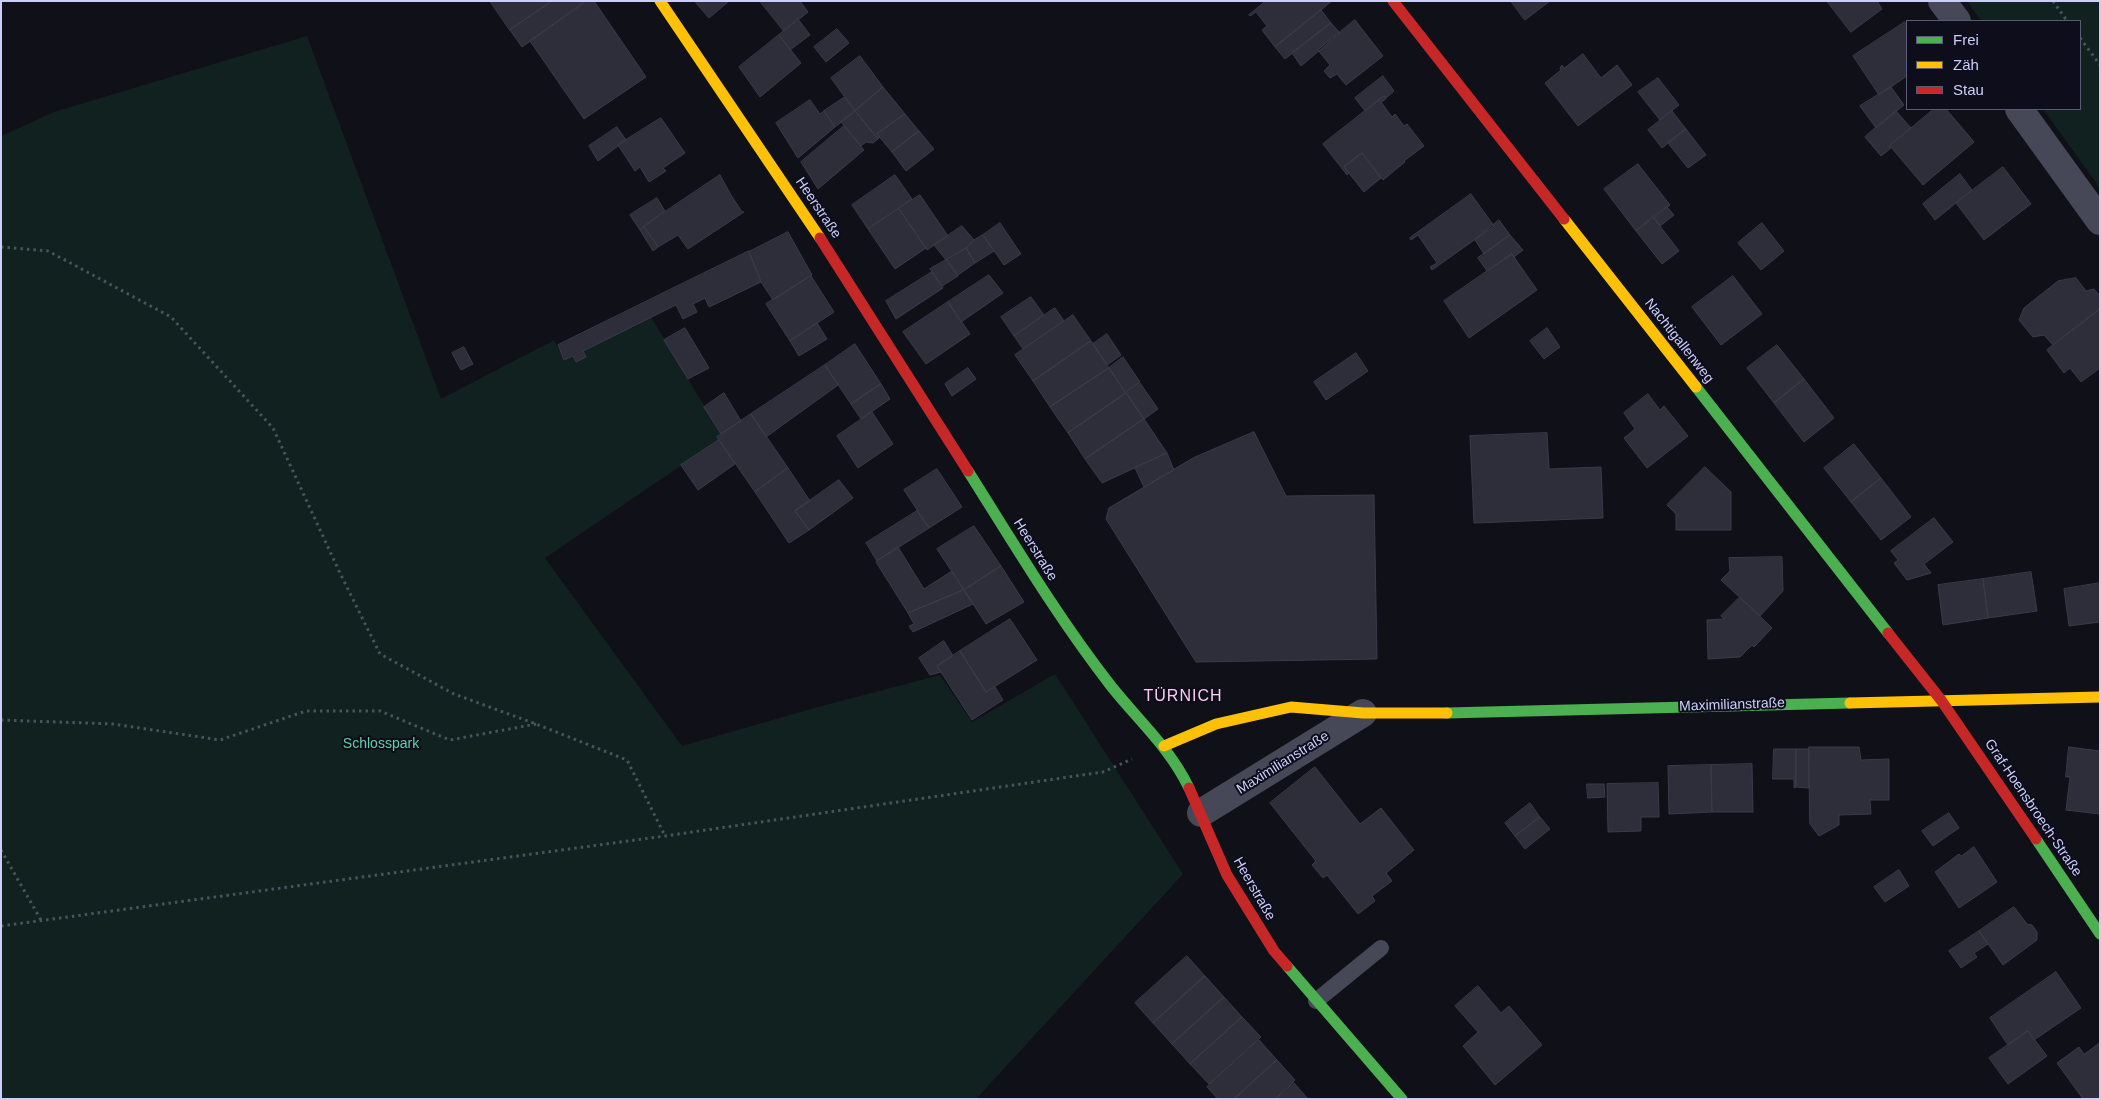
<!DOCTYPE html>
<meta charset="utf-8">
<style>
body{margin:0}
#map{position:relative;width:2101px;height:1100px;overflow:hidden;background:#101018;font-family:Arial,sans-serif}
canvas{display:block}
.frame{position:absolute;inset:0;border:2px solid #cccefa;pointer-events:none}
.legend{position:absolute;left:1906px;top:20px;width:175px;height:90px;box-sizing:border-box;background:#0d0d1b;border:1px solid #595a74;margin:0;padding:6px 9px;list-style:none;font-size:15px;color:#cccefa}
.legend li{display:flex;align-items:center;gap:10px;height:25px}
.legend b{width:25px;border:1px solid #595a74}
</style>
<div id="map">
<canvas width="2101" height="1100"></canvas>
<div class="frame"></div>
<ul class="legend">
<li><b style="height:6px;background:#4caf50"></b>Frei</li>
<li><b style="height:6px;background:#ffc107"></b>Zäh</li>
<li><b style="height:6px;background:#c62828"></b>Stau</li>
</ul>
</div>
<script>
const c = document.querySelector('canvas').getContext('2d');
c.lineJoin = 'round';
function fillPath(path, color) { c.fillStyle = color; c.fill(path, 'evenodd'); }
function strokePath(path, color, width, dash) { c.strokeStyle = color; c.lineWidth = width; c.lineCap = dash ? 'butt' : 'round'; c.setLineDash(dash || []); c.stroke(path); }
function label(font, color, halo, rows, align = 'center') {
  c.font = font + ' Arial,sans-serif'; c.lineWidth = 4; c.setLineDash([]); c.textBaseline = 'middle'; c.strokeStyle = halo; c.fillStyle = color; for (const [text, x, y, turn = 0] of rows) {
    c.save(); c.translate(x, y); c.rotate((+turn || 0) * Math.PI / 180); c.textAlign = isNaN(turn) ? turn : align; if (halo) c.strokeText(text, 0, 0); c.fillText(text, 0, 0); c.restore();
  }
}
fillPath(new Path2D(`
 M1967,1H2100V188L2043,109H2080V21H1981Z
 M307,36L441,399L554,340L564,360L651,317L721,434L717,437L719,440L545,558L682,746L818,707L940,675L972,722L1055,674L1183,874L976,1099H1V136L54,112Z`), '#11211f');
const building = new Path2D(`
 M490,1H552L510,30Z
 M552,1H581L583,4L522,47L510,30Z
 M586,1H594L646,77L584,119L530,41Z
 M697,1H729L709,18L696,3Z
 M760,1H800L808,12L784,31Z
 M1266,1H1332L1275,47L1262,30L1267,26L1256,12L1250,16L1249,15Z
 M1511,1H1550L1525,20Z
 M1827,1H1877L1882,9L1851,32Z
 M1321,10L1331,23L1285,59L1275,47Z
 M798,19L810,35L790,50L779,35Z
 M1355,20L1383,56L1346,85L1337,74L1330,78L1324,71L1330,65L1318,50Z
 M1905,22L1907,25V76L1879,95L1853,56Z
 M1331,23L1340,33L1301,66L1292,53Z
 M837,29L849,43L826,62L814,47Z
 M779,35L801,63L760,97L739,67Z
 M1583,54L1601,78L1617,65L1632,85L1578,126L1545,83L1561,70L1560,68L1562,65L1564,68Z
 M860,56L883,87L855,111L831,78Z
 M1383,76L1394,91L1386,98L1384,96L1365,111L1355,98Z
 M1658,78L1679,105L1660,120L1638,92Z
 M883,87L905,114L877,134L880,137L878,139L855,111Z
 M1891,87L1904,105L1876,128L1860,106Z
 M1384,96L1386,99L1381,102L1392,117L1395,114L1404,126L1407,124L1424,146L1404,161L1405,162L1383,180L1362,153L1344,167L1349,173L1347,175L1323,144Z
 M845,97L855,111L835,127L824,111Z
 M810,100L820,114L824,111L835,127L798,158L776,123Z
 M1934,109H1946L1974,142L1923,185L1890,146Z
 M855,111L878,139L873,143L866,142L861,146L841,122Z
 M1672,111L1686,129L1662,148L1648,130Z
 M1896,111L1911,128L1889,146L1891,148L1881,156L1865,137Z
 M905,114L919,131L892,152L877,134Z
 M661,118L685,153L663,168L666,171L649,182L640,167L635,171L618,145Z
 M844,126L864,150L818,189L801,162Z
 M617,127L626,140L598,161L589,146Z
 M1686,129L1706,155L1688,168L1668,143Z
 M919,131L934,149L906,171L892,152Z
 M1362,153L1381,178L1364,192L1344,167Z
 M1638,164L1670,205L1636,231L1604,189Z
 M2003,167L2031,204L1984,240L1956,203Z
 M1960,174L1972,190L1935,220L1923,204Z
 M720,175L731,195L742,212H744L688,249L678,235L658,247L644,226Z
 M895,175L912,199L868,229L852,205Z
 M1471,194L1494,226L1432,270L1430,267L1437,263L1418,235L1411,240L1410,238Z
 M920,195L948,236L927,250L899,209Z
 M657,198L665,211L640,230L630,215Z
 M1667,207L1674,215L1660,226L1653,217Z
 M899,209L926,248L895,269L868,229Z
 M1653,217L1679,251L1662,264L1636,231Z
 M1499,220L1510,235L1484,254L1475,240Z
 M1000,223L1021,254L1004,265L983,235Z
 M1762,223L1784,251L1761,270L1738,243Z
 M962,226L974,240L966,248L946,260L934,245Z
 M644,227L658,247L653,251L640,230Z
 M788,232L812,275L773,300L761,282L749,252Z
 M983,235L994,251L975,263L966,248L974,240Z
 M1510,235L1523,250L1514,257L1512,254L1487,271L1478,258Z
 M966,248L975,263L958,275L947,260Z
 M749,251L761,282L709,307L705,298L693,304L697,312L683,319L676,305L583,351L586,357L576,362L573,356L564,360L558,345Z
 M1512,254L1537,290L1469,338L1444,301Z
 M946,260L958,276L942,286L930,269Z
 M932,272L943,288L896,319L886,301Z
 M989,275L1003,293L961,322L948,302Z
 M811,276L834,312L790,341L766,304Z
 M1733,276L1762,314L1721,345L1692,307Z
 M2076,278L2086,291L2094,289L2100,296V309L2053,345L2044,335L2033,337L2019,320L2024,308L2058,281Z
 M1031,297L1044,315L1014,336L1001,317Z
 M948,302L970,334L926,364L903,332Z
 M1055,308L1064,321L1023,349L1014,336Z
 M2100,309V368L2081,382L2070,368L2064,373L2047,350Z
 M1073,315L1091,341L1033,381L1015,355Z
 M817,323L827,339L799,356L790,341Z
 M685,328L709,368L688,379L664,340Z
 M1547,328L1560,347L1544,359L1530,341Z
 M1107,334L1121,355L1107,365L1093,344Z
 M1091,341L1109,368L1050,407L1033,381Z
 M855,344L881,384L851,404L825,365Z
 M1777,345L1804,379L1774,403L1747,368Z
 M464,347L473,364L461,370L452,353Z
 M1356,353L1368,371L1326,400L1314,382Z
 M1123,357L1140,382L1125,392L1109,368Z
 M825,365L838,385L766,437L751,414Z
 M968,368L976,379L952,396L945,384Z
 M1109,368L1126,393L1068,433L1050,407Z
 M1804,379L1834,418L1804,442L1774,403Z
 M1140,383L1158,409L1144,419L1126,393Z
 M881,384L890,399L861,419L851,404Z
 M724,393L741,421L721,434L704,407Z
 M1126,393L1144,419L1085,459L1068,433Z
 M1648,394L1660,410L1664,406L1688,436L1647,468L1624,438L1635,429L1624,413Z
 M872,412L893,444L858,468L837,436Z
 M751,414L788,468L755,492L717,437Z
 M1144,419L1167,453L1102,483L1085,459Z
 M1254,432L1286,496L1374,495L1377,659L1196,662L1106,519L1109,508L1193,458Z
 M1547,433L1549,469L1601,467L1603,518L1474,523L1470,436Z
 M719,440L735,464L698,490L681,465Z
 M1854,444L1881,478L1851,502L1824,468Z
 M1167,453L1174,470L1144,487L1135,468Z
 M1705,467L1731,492V530H1676V514L1667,505Z
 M788,468L810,501L795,511L809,530L789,543L755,492Z
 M937,469L962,507L929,528L904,490Z
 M1881,478L1911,517L1881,540L1851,502Z
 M839,480L853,498L809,530L795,511Z
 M917,511L929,528L877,561L866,543Z
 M1934,518L1953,542L1924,564L1931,573L1907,580L1894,563L1898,560L1891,551Z
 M974,526L1001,566L964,590L937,549Z
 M898,547L924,589L952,571L964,590L908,613L876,562Z
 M1782,557L1783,591L1760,616L1721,580L1730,571L1729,558Z
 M1001,566L1024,602L986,624L964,590Z
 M2031,572L2037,611L1988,618L1983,579Z
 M1983,579L1988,618L1943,625L1938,585Z
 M2100,583V622L2069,626L2064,589Z
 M964,590L973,604L913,632L909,626L914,624L908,613Z
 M1740,597L1772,628L1754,647L1752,645L1740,657L1708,659L1707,620L1724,619L1721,616Z
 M1010,619L1037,660L986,692L960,651Z
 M944,641L953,656L937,666L941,672L930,675L919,658Z
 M960,651L986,692L995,687L1003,700L972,720L937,666Z
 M1809,747H1859L1861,760L1889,759V800H1870L1871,814L1839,815V825L1819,836L1810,824Z
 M2069,747L2100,751V814L2066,810L2070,777H2066Z
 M1774,749H1796V787L1794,788V779H1773Z
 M1796,749H1809V788L1796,787Z
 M1752,764L1753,812H1712L1711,765Z
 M1711,765L1712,812L1669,814L1668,766Z
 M1315,767L1360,824L1381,808L1414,850L1386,873L1392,881L1372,896L1375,901L1358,914L1327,875L1323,878L1312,865L1316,861L1270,803Z
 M1658,783L1659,817H1641V831L1608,832L1607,784Z
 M1587,784H1604L1605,797L1588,798Z
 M1530,803L1540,817L1515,836L1505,823Z
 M1949,813L1959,828L1933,846L1922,831Z
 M1540,817L1550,829L1525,849L1515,836Z
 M1974,847L1997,882L1959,908L1935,872L1959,854L1961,856Z
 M1899,870L1909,886L1885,902L1874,887Z
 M2014,907L2027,924L2032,925L2037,932V940L2003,965L1979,931Z
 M1979,931L1988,944L1974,953L1977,957L1961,968L1949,951Z
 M1187,956L1205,976L1153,1023L1135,1003Z
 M2056,972L2081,1008L2034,1040L2028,1031L2008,1045L1990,1018Z
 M1205,976L1224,997L1172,1044L1153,1023Z
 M1478,986L1501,1013L1509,1006L1542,1045L1495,1085L1463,1046L1478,1032L1455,1006Z
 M1224,997L1242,1017L1190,1064L1172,1044Z
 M1242,1017L1261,1037L1209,1084L1190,1064Z
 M2028,1031L2047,1056L2008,1084L1989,1058Z
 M1259,1040L1277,1060L1234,1099H1218L1207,1087Z
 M2100,1043V1099H2083L2057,1063L2079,1047L2084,1054Z
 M1277,1060L1295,1080L1275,1099H1234Z
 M1294,1083L1308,1099H1276Z`);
fillPath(building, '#2e2e3a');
strokePath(building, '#3b3a4b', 1);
strokePath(new Path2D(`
 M2053,1L2067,21
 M2080,38L2100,65
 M1,247L48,251L171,317L273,428L339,571L380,654L454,694L536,724L627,760L665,836
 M1,720L113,724L220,740L306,711H380L450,740L536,724
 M1,850L41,920
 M1,926L665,836L1103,772L1132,759`), '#46555c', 3, [2.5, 4]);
strokePath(new Path2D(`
 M1316,1001L1381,948`), '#464858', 16);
strokePath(new Path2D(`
 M1942,1L1957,21
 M2019,109L2100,221
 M1201,813L1363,713`), '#464858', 28);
strokePath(new Path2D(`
 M1696,387L1888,633
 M968,471C1014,544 1058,618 1111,686C1138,720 1170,748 1189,788
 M1447,713L1850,703
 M2036,839L2100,934
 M1287,966L1402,1099`), '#4caf50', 11);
strokePath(new Path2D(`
 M660,1L820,238
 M1564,219L1696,387
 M1850,703L2100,697
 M1164,746L1216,724L1291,707L1363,713H1447`), '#ffc107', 11);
strokePath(new Path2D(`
 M1393,1L1564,219
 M820,238L968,471
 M1888,633L1941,700L2036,839
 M1189,788L1227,875L1274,951L1287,966`), '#c62828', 11);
label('14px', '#cccefa', '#0d0d1b', [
 ["Heerstraße",818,208,56],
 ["Nachtigallenweg",1679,341,52],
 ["Heerstraße",1035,550,58],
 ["Maximilianstraße",1732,705,-2],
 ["Maximilianstraße",1283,763,-32],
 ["Graf-Hoensbroech-Straße",2033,808,56],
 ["Heerstraße",1254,889,60]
]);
label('14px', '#61d1a2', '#0d0d1b', [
 ["Schlosspark",381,744]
]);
c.letterSpacing = '1px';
label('16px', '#facef1', '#0d0d1b', [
 ["TÜRNICH",1183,697]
]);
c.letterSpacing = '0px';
</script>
